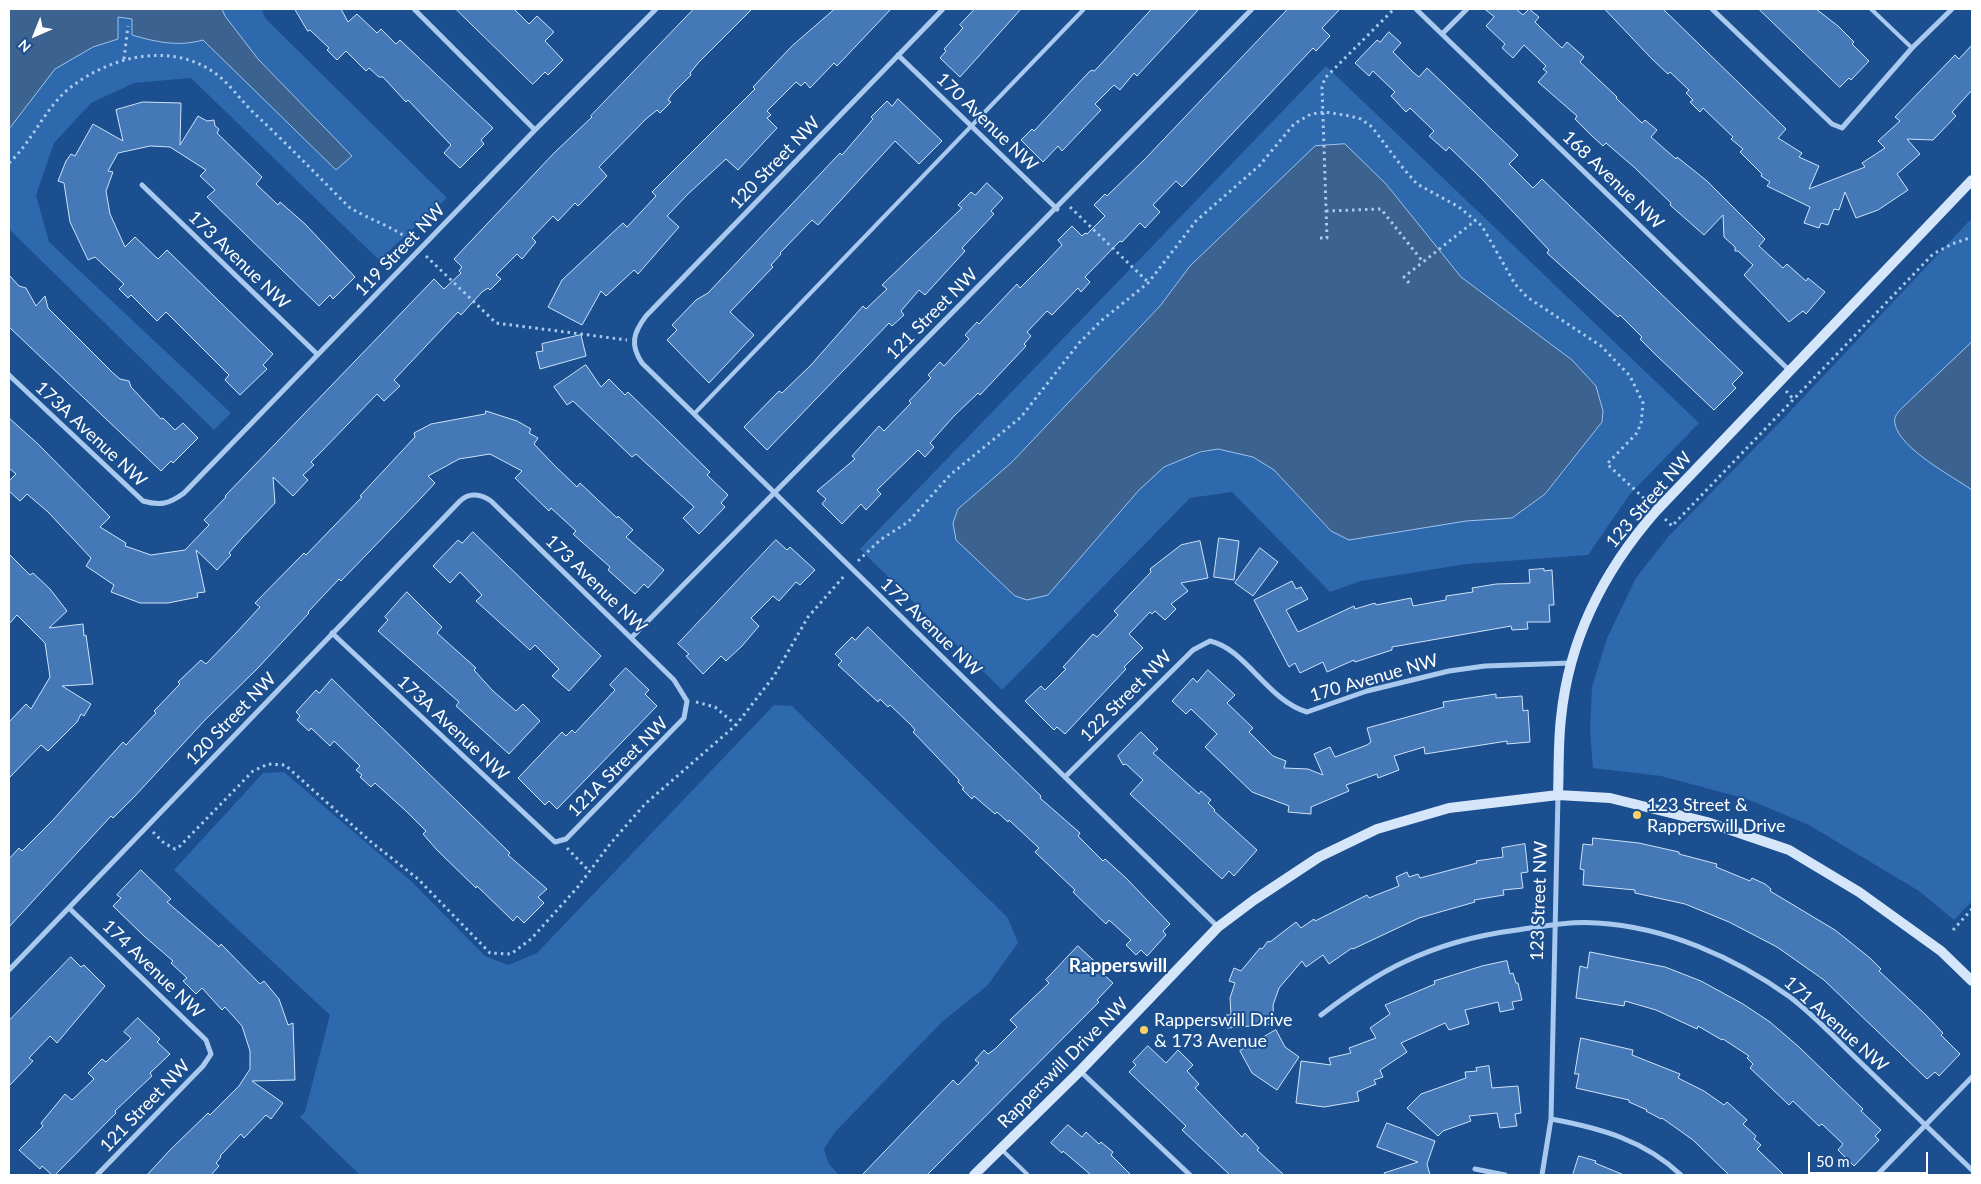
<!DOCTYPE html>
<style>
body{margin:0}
#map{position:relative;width:1981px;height:1184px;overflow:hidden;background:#1b4f8f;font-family:Lato,sans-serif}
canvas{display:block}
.frame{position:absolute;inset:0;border:10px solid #fff;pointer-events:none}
.north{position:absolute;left:10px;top:10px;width:50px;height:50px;-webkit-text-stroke:4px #1b4f8f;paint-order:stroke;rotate:224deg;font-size:14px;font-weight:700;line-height:20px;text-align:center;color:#fff}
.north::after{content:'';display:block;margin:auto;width:18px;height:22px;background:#fff;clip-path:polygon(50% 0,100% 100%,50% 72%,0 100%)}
.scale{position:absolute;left:1808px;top:1152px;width:120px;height:22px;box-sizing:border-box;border:2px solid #fff;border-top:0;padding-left:6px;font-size:15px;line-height:18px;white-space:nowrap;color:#fff;-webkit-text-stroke:4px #1b4f8f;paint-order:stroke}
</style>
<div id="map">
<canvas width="1981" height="1184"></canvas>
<div class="frame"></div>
<div class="north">N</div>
<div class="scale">50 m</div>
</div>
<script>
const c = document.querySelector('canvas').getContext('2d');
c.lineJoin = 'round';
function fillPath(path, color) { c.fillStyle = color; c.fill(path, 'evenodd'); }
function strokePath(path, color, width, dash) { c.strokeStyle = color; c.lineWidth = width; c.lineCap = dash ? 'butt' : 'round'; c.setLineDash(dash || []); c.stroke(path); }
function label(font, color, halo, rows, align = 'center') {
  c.font = font + ' Lato,sans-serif'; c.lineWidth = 4; c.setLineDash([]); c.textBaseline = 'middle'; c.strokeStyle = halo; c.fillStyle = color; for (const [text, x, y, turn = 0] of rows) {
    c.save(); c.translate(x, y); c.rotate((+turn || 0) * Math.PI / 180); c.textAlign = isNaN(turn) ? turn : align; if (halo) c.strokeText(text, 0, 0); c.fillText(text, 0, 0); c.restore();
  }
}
fillPath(new Path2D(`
 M9,9H262L265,18L447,198L379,260L191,78L134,83L91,103L54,143L36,195L49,242L231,413L214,430L9,229Z
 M1326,66L1699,423L1630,494L1588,555L1466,564L1361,581L1330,592L1232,492L1190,498L1002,690L860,549ZM1386,184L1461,277L1572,360L1596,386L1569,465L1545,494L1512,518L1466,521L1419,528L1331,531L1274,470L1253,457L1218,449L1184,457L1164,467L1139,490L958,509L1012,462L1160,306L1190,266Z
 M1972,218V901L1954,920L1919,891L1809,825L1747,799L1661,776L1593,768L1590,729L1592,687L1607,638L1636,578L1668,537L1781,421Z
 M774,705L792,706L1008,918L1018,943L987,986L943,1021L835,1132L824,1149L829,1164L839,1175H360L300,1117L305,1112L330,1015L174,870L263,773L284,772L412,882L485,956L508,965L537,953Z`), '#2e69ad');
const water = new Path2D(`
 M9,9H222L225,16L258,59L352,156L336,170L203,40C178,47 156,42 132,35V19L118,17V39L93,47L55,69L9,129Z
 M1345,144L1386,184L1461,277L1572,360L1596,386L1603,411L1602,422L1545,494L1512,518L1466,521L1349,540L1331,531L1274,470L1253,457L1218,449L1200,452L1164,467L1139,490L1048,595L1027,600L1015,596L956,540L953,523L958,509L1012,462L1160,306L1190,266L1315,146Z
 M1972,342V490C1952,476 1900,449 1895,424C1893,417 1898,412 1903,407Z`);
fillPath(water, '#3c6290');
strokePath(water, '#9cc4f0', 1);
const building = new Path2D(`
 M295,9H341L348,22L357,14L377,33L381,29L396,44L400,40L493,128L481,140L484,144L460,168L444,153L451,145L408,100L406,102L383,77H379L369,68L366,71L346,51L337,60L327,50L329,48L310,30L308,31Z
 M456,9H514L529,24L537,16L554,32L545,41L563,60L548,75L545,72L533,84Z
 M694,9H752L699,62L690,73L691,75L672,94L668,100L671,102L660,113L657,110L646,119L599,167L607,176L578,206L575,203L558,221L553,216L532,238L536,242L522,259L517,254L496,275L501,279L490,290L488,288L482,292L461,315L458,312L394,380L400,386L384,401L377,394L319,454L311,462L314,465L303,475L308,480L293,496L273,477L275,503L242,538L229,553L231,555L217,570L196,550L205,592L197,593L198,597L168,603H140L111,592L114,585L86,566L91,558L48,512L27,494L20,501L9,491V481L16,474L9,468V418L38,444L110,517L100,527L126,543L125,546L151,555L185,550L209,525L204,520L226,497L225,496L434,279L444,289L461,273L459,271L462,267L454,259L554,153L592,117L591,116Z
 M835,9H891L837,66L834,63L810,88L805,82L801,86L796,82L767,111L771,115L767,118L777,128L738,170L726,159L688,194L667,216L679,227L638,274L634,270L606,296L601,291L582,325L548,307L562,280L623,223L627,227L656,196L652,192L755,89L753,87L792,46Z
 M975,9H1021L960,77L940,58L946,51L944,49L963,28L960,25Z
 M1152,9H1199L1137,76L1134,73L1120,90L1114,85L1095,104L1101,110L1062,151L1058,146L1043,162L1021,140L1032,129L1034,131L1089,72L1092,70L1094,71Z
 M1288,9H1340L1322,28L1330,36L1316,51L1313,48L1182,187L1176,181L1153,205L1160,212L1145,228L1140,223L1122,242L1120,241L1085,277L1090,282L1081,292L1078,288L1052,315L1047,311L1027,332L1031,336L1024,344L1026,346L980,395L978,393L954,416L930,443L934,447L925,457L918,450L877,490L881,494L866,510L861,504L842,524L822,504L826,499L817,491L855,459L852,456L879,426L884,431L911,403L909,401L931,378L928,375L940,362L944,366L969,339L965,335L977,322L979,324L1017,284L1020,288L1045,263L1062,245L1058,240L1072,226L1082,236L1085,233L1087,234L1105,216L1094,205L1105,194L1107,196L1145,159Z
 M1485,9H1516L1523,15L1529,9L1539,17L1535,22L1540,27L1562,48L1567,42L1584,57L1580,62L1617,97L1616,98L1642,123L1645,120L1657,130L1651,137L1676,159L1677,157L1707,181L1765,239L1759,246L1783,268L1787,264L1806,281L1808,278L1825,292L1806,314L1803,311L1789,322L1744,275L1753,265L1738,251H1735V247L1724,237L1723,215L1704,235L1670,205L1671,203L1634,167L1606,143L1603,146L1591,135L1575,119L1577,116L1538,82L1547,72L1543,69L1546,66L1524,45L1513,58L1502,48L1505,44L1486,26L1494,17Z
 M1605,9H1663L1786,129L1778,138L1802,153L1799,157L1819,166L1809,189L1865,167L1862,163L1885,148L1878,141L1900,121L1895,117L1955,55L1959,59L1972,45V90L1952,112L1956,116L1933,140L1907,139L1920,154L1897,174L1908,190L1878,210L1856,218L1845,192L1839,210L1834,209L1828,225L1821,223L1819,228L1804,223L1810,207L1767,186L1770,182L1761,176L1762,174L1740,152L1743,149L1731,139L1733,137L1703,108L1700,112L1690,102L1693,100L1686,93L1689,90L1670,72L1668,74L1651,58Z
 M1759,9H1816L1838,26L1854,42L1852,44L1869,61L1851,80L1849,78L1840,87Z
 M1389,32L1401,43L1393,52L1414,73L1419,77L1427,68L1518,155L1509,164L1533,188L1542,179L1743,373L1732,384L1736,388L1714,410L1656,355L1640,339L1642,337L1620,315L1618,317L1547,253L1549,250L1481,178L1449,147L1446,151L1429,136L1434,131L1410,108L1406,112L1391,96L1395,92L1373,71L1369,76L1355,63L1377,40L1380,42Z
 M898,99L942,141L919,164L895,141L818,225L812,220L780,253L781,254L771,265L773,267L730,312L754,335L709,383L667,340L677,330L672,325L696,300L708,293L840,153L842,155L873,119L871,117L887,101L892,106Z
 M143,102L181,103L180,145L198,116L207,121L214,120L215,126L219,129L217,133L262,177L256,184L278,205L280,202L305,224L355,277L333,299L330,295L319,306L207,197L215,190L200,176L206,170L170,147L150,146L118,153L108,171L113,172L106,191L110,214L125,247L135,237L158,259L167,250L273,354L263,365L267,369L240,395L225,380L229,375L166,312L157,321L131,295L128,298L119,289L124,284L95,257L88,260L70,222L64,183L58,181L66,161L71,154L75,156L93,124L123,141L116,110Z
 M987,183L1003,198L991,211L994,214L962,248L965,251L925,295L919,290L901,311L904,315L892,326L889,323L767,450L744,427L779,391L782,393L811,365L863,306L866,309L887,289L882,285L962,208L958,205L971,192L975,195Z
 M9,275L19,286L26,288L36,306L45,296L48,308L113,373L120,379L129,381L131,387L161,419L163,418L175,430L183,423L198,438L173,463L171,461L161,471L9,327Z
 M581,335L586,356L540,369L536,352L543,351L542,344Z
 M586,365L601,387L609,379L625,395L628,392L710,472L707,475L728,495L721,503L725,507L699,534L683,518L694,507L636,454L632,457L573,401L567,405L554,387Z
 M486,411L517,421L531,429L529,433L538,438L534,444L554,465L577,487L580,483L617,518L618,516L633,530L626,537L664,570L648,588L644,584L635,594L608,570L610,567L573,534L576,531L551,508L549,511L515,478L522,471L490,454L459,459L428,476L435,483L422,497L341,581L339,579L308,612L309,613L257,669L205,720L135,796L113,818L111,816L9,927V859L19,848L22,851L53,820L123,742L126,745L156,713L154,711L180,684L178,682L201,660L206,664L236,633L260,607L255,603L304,553L306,555L362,497L360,496L415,437L414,433L431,424L485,414Z
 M473,532L601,656L569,691L552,676L559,669L535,645L530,650L476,601L482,595L460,572L450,583L433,566L458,540L462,543Z
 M1219,538L1239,541L1234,580L1214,577Z
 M776,540L787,550L790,547L815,570L800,585L796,582L779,601L773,596L751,618L759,626L742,646L726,661L721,656L703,674L686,656L689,654L678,644Z
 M1200,541L1208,578L1181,583L1188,591L1171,604L1176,609L1165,620L1155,611L1152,614L1150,612L1129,634L1143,648L1124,667L1126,669L1065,734L1057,727L1054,730L1025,701L1041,686L1045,690L1066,669L1063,667L1093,634L1097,637L1118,615L1114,611L1151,572L1150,569L1181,545Z
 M1260,548L1278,562L1253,596L1235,583Z
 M9,554L30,575L33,573L50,589L67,611L49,628L83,624L84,636L86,635L93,684L62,686L91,704L84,716L81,714L77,722L48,751L41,745L9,778V722L26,704L31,709L50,677L45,643L17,615L9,624Z
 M1544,569V571L1552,570L1554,605H1549L1550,622H1527L1528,629L1512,630L1511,626L1392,647V650L1355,662L1354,660L1327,672L1323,662L1300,673L1295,663L1289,667L1254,600L1292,581L1296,589L1301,587L1308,599L1286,610L1298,632L1354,606L1355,609L1375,603L1376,605L1411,598L1413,606L1446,600V596L1473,592L1472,588L1496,584L1530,583L1529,570Z
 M407,592L442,627L437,633L476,668L474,670L493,691L516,711L523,704L540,721L509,754L456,706L459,702L378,631L388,620L385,617Z
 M868,627L1041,796L1040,798L1080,833L1078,836L1103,861L1105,859L1126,878L1170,924L1163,931L1166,935L1147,956L1141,950L1136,955L1126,945L1131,940L1109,920L1106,924L1073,892L1075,890L1035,852L1039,848L1009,820L1008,822L997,812L995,814L974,796L972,799L962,789L964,788L958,782L959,780L913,732L915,730L911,725L890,705L888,707L880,699L878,702L838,665L842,661L835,654L852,637L855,640Z
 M626,668L649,690L645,694L657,706L557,809L549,801L545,805L518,778L562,732L566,736L572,730L575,733L615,690L610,685Z
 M1208,670L1235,695L1227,703L1253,728L1249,732L1273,756L1286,761L1284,768L1308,769L1323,775L1314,754L1330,747L1335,757L1367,745L1371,742L1367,728L1444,707L1443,702L1496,694V698L1522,696L1523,711L1528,710L1530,742L1507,744V741L1425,754L1424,747L1394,756L1399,770L1378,778L1377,774L1346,785L1349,791L1311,807V814L1288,812L1289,806L1252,792L1205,747L1217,734L1191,709L1186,714L1172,701L1193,678L1197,682Z
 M332,679L510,853L508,855L547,889L538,897L544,903L524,923L517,916L513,921L477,886L476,888L437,850L423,834L426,831L406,811L375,783L371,787L360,777L362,775L356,770L360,766L334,741L330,746L311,728L309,731L297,720L300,716L296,712L316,690L319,693Z
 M1141,732L1158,749L1153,753L1199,794L1201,791L1211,800L1208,803L1215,810L1214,811L1257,850L1234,876L1229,871L1222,879L1130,794L1143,780L1126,764L1123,765L1118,756Z
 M1593,838L1639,843L1679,852V854L1717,864L1716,867L1750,881L1752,878L1765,884L1771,889L1770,891L1835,930L1870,958L1881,969L1879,971L1926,1015L1943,1033L1941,1035L1960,1054L1939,1076L1935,1072L1927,1079L1824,980L1777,947L1729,922L1685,904L1635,893V890L1583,885L1584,870L1580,869L1583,844L1592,845Z
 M1525,844L1528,872L1521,873L1523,888L1503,890L1504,895L1474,900L1475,902L1419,918L1353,949L1352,948L1329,964L1323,955L1306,967L1302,961L1279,988L1273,1005L1274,1024L1227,1028L1226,1015H1231L1230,998L1235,983L1229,981L1234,968L1241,971L1260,948L1262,949L1268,941L1270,942L1296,922L1301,928L1314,919L1315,921L1367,895L1369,898L1399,886L1396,877L1407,872L1409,877L1418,874L1420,878L1477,863L1476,861L1503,857L1502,848Z
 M141,870L171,899L167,902L219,947L221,944L260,984L264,981L279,999L288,1025L293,1023L295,1080L252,1081L283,1103L271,1119L266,1115L244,1138L241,1134L220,1156L221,1157L216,1163L219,1166L211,1175H147L170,1150L208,1113L210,1115L239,1086L250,1069V1051L242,1026L225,1007L222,1010L202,988L196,994L183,981L187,978L171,963L173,961L144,936L113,906L121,898L117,895Z
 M1078,946L1103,969L1100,971L1113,983L1097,1000L1099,1002L927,1175H862L953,1080L958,1085L979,1063L975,1060L984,1050L988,1054L995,1049L1017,1027L1010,1020L1049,983L1046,980Z
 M1590,952L1665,967L1701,981L1743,1004L1770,1022L1799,1047L1863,1109L1861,1111L1881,1130L1875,1136L1879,1140L1854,1166L1838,1150L1843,1144L1822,1124L1819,1126L1793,1101L1789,1105L1750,1068L1753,1064L1747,1058L1749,1056L1723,1039L1722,1040L1698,1026L1697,1029L1656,1010L1625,1001L1624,1006L1576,998L1580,966L1587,968Z
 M71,957L81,967L84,965L105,986L57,1043L50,1036L29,1058L33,1061L9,1086V1021Z
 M1507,961L1510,974L1513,973L1516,983H1518L1522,1000L1512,1002L1514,1009L1500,1012L1498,1002L1465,1010L1469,1024L1449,1030L1445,1023L1401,1043L1407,1052L1380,1070L1383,1077L1374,1080L1376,1084L1357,1092L1359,1101L1324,1107L1296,1103L1301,1061L1331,1065L1329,1058L1351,1053L1349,1048L1376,1038L1370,1028L1390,1014L1385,1005L1435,984L1434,981L1482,966Z
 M138,1018L160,1039L157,1042L170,1054L150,1073L152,1076L115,1111L116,1113L55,1175H52L42,1166L40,1169L19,1150L43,1126L41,1123L65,1094L72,1100L94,1079L88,1073L102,1059L106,1062L131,1038L124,1032Z
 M1276,1030L1285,1047L1299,1057L1277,1090L1252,1073L1240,1051Z
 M1581,1038L1633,1050L1632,1055L1680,1074L1678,1078L1704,1091L1724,1105L1727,1102L1747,1120L1743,1124L1756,1136L1754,1139L1761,1145L1757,1149L1784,1175H1729L1693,1140L1662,1118L1661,1119L1646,1111L1647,1110L1629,1102V1100L1576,1088L1579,1074H1575Z
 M1148,1046L1166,1063L1178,1050L1193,1065L1187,1071L1199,1084L1195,1088L1242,1137L1245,1133L1259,1148L1257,1150L1284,1175H1230L1182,1130L1186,1126L1129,1072L1136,1065L1133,1062Z
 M1489,1066L1492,1088L1518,1086L1521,1113L1515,1114L1517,1126L1500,1128L1497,1113L1469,1116L1471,1121L1443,1131L1438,1136L1407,1108L1421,1094L1466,1078L1465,1072L1477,1071L1476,1068Z
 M1387,1123L1435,1141L1427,1164L1430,1175H1385L1384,1173L1418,1162L1377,1147Z
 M1068,1125L1082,1137L1086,1132L1099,1144L1101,1142L1113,1152L1111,1155L1131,1175H1091L1063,1151L1062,1153L1051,1143Z
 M1579,1156L1596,1161L1595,1163L1624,1175H1573Z`);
fillPath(building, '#4478b7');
strokePath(building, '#cfe3fa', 1);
strokePath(new Path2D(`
 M124,59L128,26
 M9,163C33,141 45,107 71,87C110,57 168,42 212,71C229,82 240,100 255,114C287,144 318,176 349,207C369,220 396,227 413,243
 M1070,207L1148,282
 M1326,211L1381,209L1423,262L1476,220
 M1320,238H1327L1322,87L1325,78L1394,9
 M426,256L496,323L627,340
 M1409,283L1404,277L1423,262
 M1786,391L1794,400
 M1665,519L1672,526L1933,254L1952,244L1972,237
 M858,561L880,540L908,522L950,475L1021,417L1079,343L1102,320L1148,283L1196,221L1260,165L1294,124L1311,114L1325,112L1350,116L1361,119L1372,127L1403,168L1417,184L1459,207L1482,226L1515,284L1527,297L1601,346L1630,376L1643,403L1641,424L1636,434L1607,464L1648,502
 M696,702L715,707L736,725
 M153,832L164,843L175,849L180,846L253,771L268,764L285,765L370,841L418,879L490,953L511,954L531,939L577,888L610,844L645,804L736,725L774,676L808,617L845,575
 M567,848L589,871
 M1953,930L1972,909`), '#a9c9ee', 3, [2.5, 4]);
strokePath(new Path2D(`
 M1871,9L1912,48
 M695,413L1084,9
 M1001,1149L1028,1175`), '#a9c9ee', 4);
strokePath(new Path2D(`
 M414,9L535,130
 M943,9L646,316C633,333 630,345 642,363L1218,927
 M1416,9L1790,371
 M1712,9L1832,124L1842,128L1912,48L1952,9
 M1442,34L1467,9
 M898,55L1057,209
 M142,185L317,354
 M9,375L143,501C160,506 169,504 184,493L535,130L656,9
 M631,638L1252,9
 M1065,777L1193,650L1210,641C1246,649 1267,700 1307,712L1367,691L1449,671L1485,666L1571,663
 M69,908L206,1040L211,1054L203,1066L97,1175
 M9,970L460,501C469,492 481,494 491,501L674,680L687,701L684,718L566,839L555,842L332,633
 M1321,1015C1347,995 1374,976 1404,962C1440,945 1478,935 1517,930C1544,926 1570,921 1597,923C1666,927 1734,957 1790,997C1815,1016 1837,1040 1860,1062C1897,1098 1935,1134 1972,1170
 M1080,1071L1190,1175
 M1551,1119C1600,1128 1644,1140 1681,1175
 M1475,1169L1505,1175
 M1542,1175L1551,1119L1558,795
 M1877,1175L1972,1077`), '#a9c9ee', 5);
strokePath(new Path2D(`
 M1558,795C1559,770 1558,744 1561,718C1569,638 1604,570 1657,510L1972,180
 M974,1175L1080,1071L1218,927L1254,900L1319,857L1377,829L1449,808L1558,795L1610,798L1707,822L1789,850L1859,892L1941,951L1972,981`), '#d6e6fa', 10);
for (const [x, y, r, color] of [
 [1637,815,5,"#ffd166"],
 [1144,1030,5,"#ffd166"]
]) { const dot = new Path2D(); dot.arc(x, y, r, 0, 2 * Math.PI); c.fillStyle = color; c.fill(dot); strokePath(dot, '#1b4f8f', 2); }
label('18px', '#fff', '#1b4f8f', [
 ["170 Avenue NW",987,122,44],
 ["120 Street NW",775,163,-46],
 ["168 Avenue NW",1613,180,44],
 ["119 Street NW",400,250,-46],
 ["173 Avenue NW",239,260,44],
 ["121 Street NW",932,314,-45],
 ["173A Avenue NW",91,434,43],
 ["123 Street NW",1649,500,-49],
 ["173 Avenue NW",596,584,44],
 ["172 Avenue NW",931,627,44],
 ["170 Avenue NW",1374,678,-16],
 ["122 Street NW",1126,696,-45],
 ["120 Street NW",231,719,-46],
 ["173A Avenue NW",453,728,43],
 ["121A Street NW",618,767,-45],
 ["123 Street NW",1539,901,-88],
 ["174 Avenue NW",153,969,44],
 ["171 Avenue NW",1836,1024,42],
 ["Rapperswill Drive NW",1063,1063,-45],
 ["121 Street NW",145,1106,-46]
]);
label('18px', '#fff', '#1b4f8f', [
 ["123 Street &",1647,805],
 ["Rapperswill Drive",1647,826],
 ["Rapperswill Drive",1154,1020],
 ["& 173 Avenue",1154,1041]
], 'left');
label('bold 19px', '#fff', '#1b4f8f', [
 ["Rapperswill",1118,966]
]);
</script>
